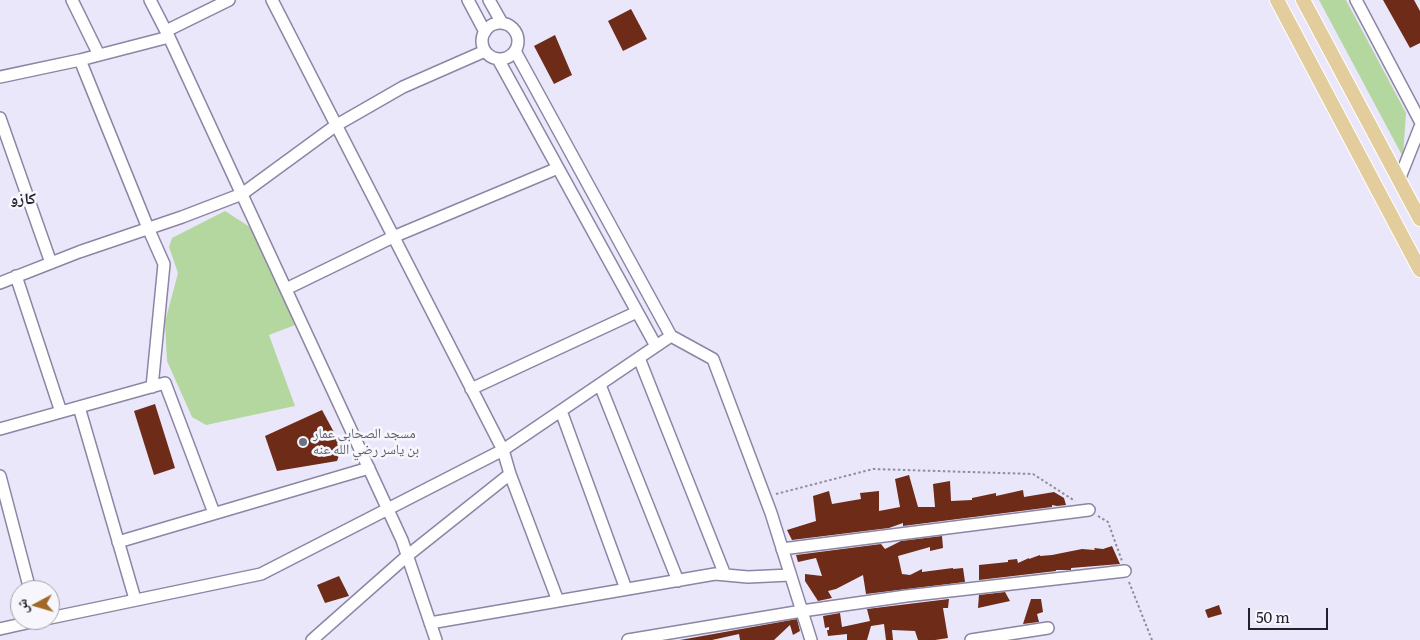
<!DOCTYPE html>
<meta charset="utf-8">
<style>
body{margin:0}
#map{position:relative;width:1420px;height:640px;overflow:hidden;background:#eae7fb;font-family:Literata,"Noto Naskh Arabic",serif}
canvas{display:block}
.north{position:absolute;left:10px;top:580px;width:50px;height:50px;box-sizing:border-box;background:#f7f6fd;border:1px solid #a2a1aa;border-radius:50%;rotate:264deg;font-size:14px;font-weight:700;line-height:20px;text-align:center;color:#23212d}
.north::after{content:'';display:block;margin:auto;width:18px;height:22px;background:#a16925;clip-path:polygon(50% 0,100% 100%,50% 72%,0 100%)}
.scale{position:absolute;left:1248px;top:608px;width:80px;height:22px;box-sizing:border-box;border:2px solid #23212d;border-top:0;padding-left:6px;font-size:15px;line-height:18px;white-space:nowrap;color:#23212d;-webkit-text-stroke:4px #f7f6fd;paint-order:stroke}
</style>
<div id="map">
<canvas width="1420" height="640"></canvas>
<div class="north">ش</div>
<div class="scale">50 m</div>
</div>
<script>
const c = document.querySelector('canvas').getContext('2d');
c.lineJoin = 'round';
function fillPath(path, color) { c.fillStyle = color; c.fill(path, 'evenodd'); }
function strokePath(path, color, width, dash) { c.strokeStyle = color; c.lineWidth = width; c.lineCap = dash ? 'butt' : 'round'; c.setLineDash(dash || []); c.stroke(path); }
function label(font, color, halo, rows, align = 'center') {
  c.font = font + ' Literata,"Noto Naskh Arabic",serif'; c.lineWidth = 5; c.setLineDash([]); c.textBaseline = 'middle'; c.strokeStyle = halo; c.fillStyle = color; for (const [text, x, y, turn = 0] of rows) {
    c.save(); c.translate(x, y); c.rotate((+turn || 0) * Math.PI / 180); c.textAlign = isNaN(turn) ? turn : align; if (halo) c.strokeText(text, 0, 0); c.fillText(text, 0, 0); c.restore();
  }
}
fillPath(new Path2D(`
 M1319,0H1346L1406,113L1403,157Z
 M225,211L253,229L295,325L269,335L295,406L206,425L192,417L167,361L165,322L178,273L169,247L172,238Z`), '#b4d79f');
fillPath(new Path2D(`
 M1383,0H1414L1420,11V43L1410,48Z
 M631,9L647,39L623,51L608,21Z
 M555,35L572,75L554,84L534,46Z
 M155,404L175,468L154,475L134,411Z
 M322,410L342,447L337,461L277,471L265,436Z
 M909,475L918,507H935L933,484L950,481L951,501L972,500V498L991,494L996,493V496L1023,490L1024,497L1054,492L1064,498L1066,505L1057,506L1052,505V507L903,526V523L889,528L792,540L787,530L816,521L813,496L829,491L832,504L861,499L860,493L879,491V511L900,507L895,479Z
 M942,536L943,548L930,551V547L898,556L902,574L910,575L922,569V572L953,568V569L963,568L965,582L866,594L863,575L836,589L828,591L832,598L818,601L805,581V574L822,576L816,558L798,562L796,555L881,544L885,549L901,541Z
 M1112,546L1120,564L1071,568V570H1056V571L979,580V565L1008,562V560L1017,559L1018,563L1029,558V559L1040,555V556L1052,555L1082,549L1095,550L1094,548L1103,549Z
 M339,576L349,596L325,603L317,585Z
 M1005,592L1010,601L978,608L979,595Z
 M949,599L948,608H943L948,638L935,640H918L915,631L892,630L893,640H886L884,624L871,626L867,640H847V634L828,636L827,630H829V627L825,628L823,616L840,613L842,627L870,621L867,609Z
 M1031,599H1041L1043,612L1037,614L1039,622L1023,624Z
 M1219,605L1222,614L1208,618L1205,610Z
 M797,619L800,631L793,635L790,625L774,640H740L739,634L712,640H680Z`), '#6e2b17');
const minor = new Path2D(`
 M72,0L99,55
 M150,0L169,37L402,540L436,640
 M272,0L503,450L510,474L407,556L312,640
 M468,0L485,32
 M489,0L502,23
 M1356,0L1420,121
 M482 41a18 18 0 1 1 36 0a18 18 0 1 1-36 0Z
 M166,31L229,0
 M515,51L671,336L713,359L771,513L811,640
 M498,59L656,346
 M80,60L148,228L164,264L152,387
 M0,77L80,60L169,37
 M0,118L51,263
 M1399,180L1420,127
 M16,276L61,412
 M0,283L79,252L182,217L242,194L335,126L403,87L485,51
 M286,289L393,237L558,168
 M639,358L725,575
 M600,385L678,581
 M471,389L637,312
 M79,407L135,599
 M561,411L626,589
 M0,429L165,383L214,513
 M510,474L558,601
 M0,476L30,590
 M118,542L369,468
 M782,549L1089,510
 M50,618L261,574L503,450L671,336
 M430,623L715,574L748,577L790,575
 M0,629L40,620
 M628,640L802,611L906,596L1125,571
 M971,640L1048,628`);
const major = new Path2D(`
 M1277,0L1420,270
 M1303,0L1420,219`);
strokePath(minor, '#8c85a4', 14);
strokePath(major, '#fff', 16);
strokePath(new Path2D(`
 M776,494L873,469L1033,474L1075,501
 M1098,516L1108,522L1122,561
 M1129,582L1152,640`), '#8f8d9d', 2, [2.5, 2.5]);
strokePath(minor, '#fff', 11);
strokePath(major, '#e3cd9d', 14);
for (const [x, y, r, color] of [
 [303,442,5,"#6b7280"]
]) { const dot = new Path2D(); dot.arc(x, y, r, 0, 2 * Math.PI); c.fillStyle = color; c.fill(dot); strokePath(dot, '#f7f6fd', 2); }
label('14px', '#5b616d', '#f7f6fd', [
 ["مسجد الصحابي عمار",313,434],
 ["بن ياسر رضي الله عنه",313,450]
], 'left');
label('bold 16px', '#23212d', '#f7f6fd', [
 ["كازو",23,199]
]);
</script>
